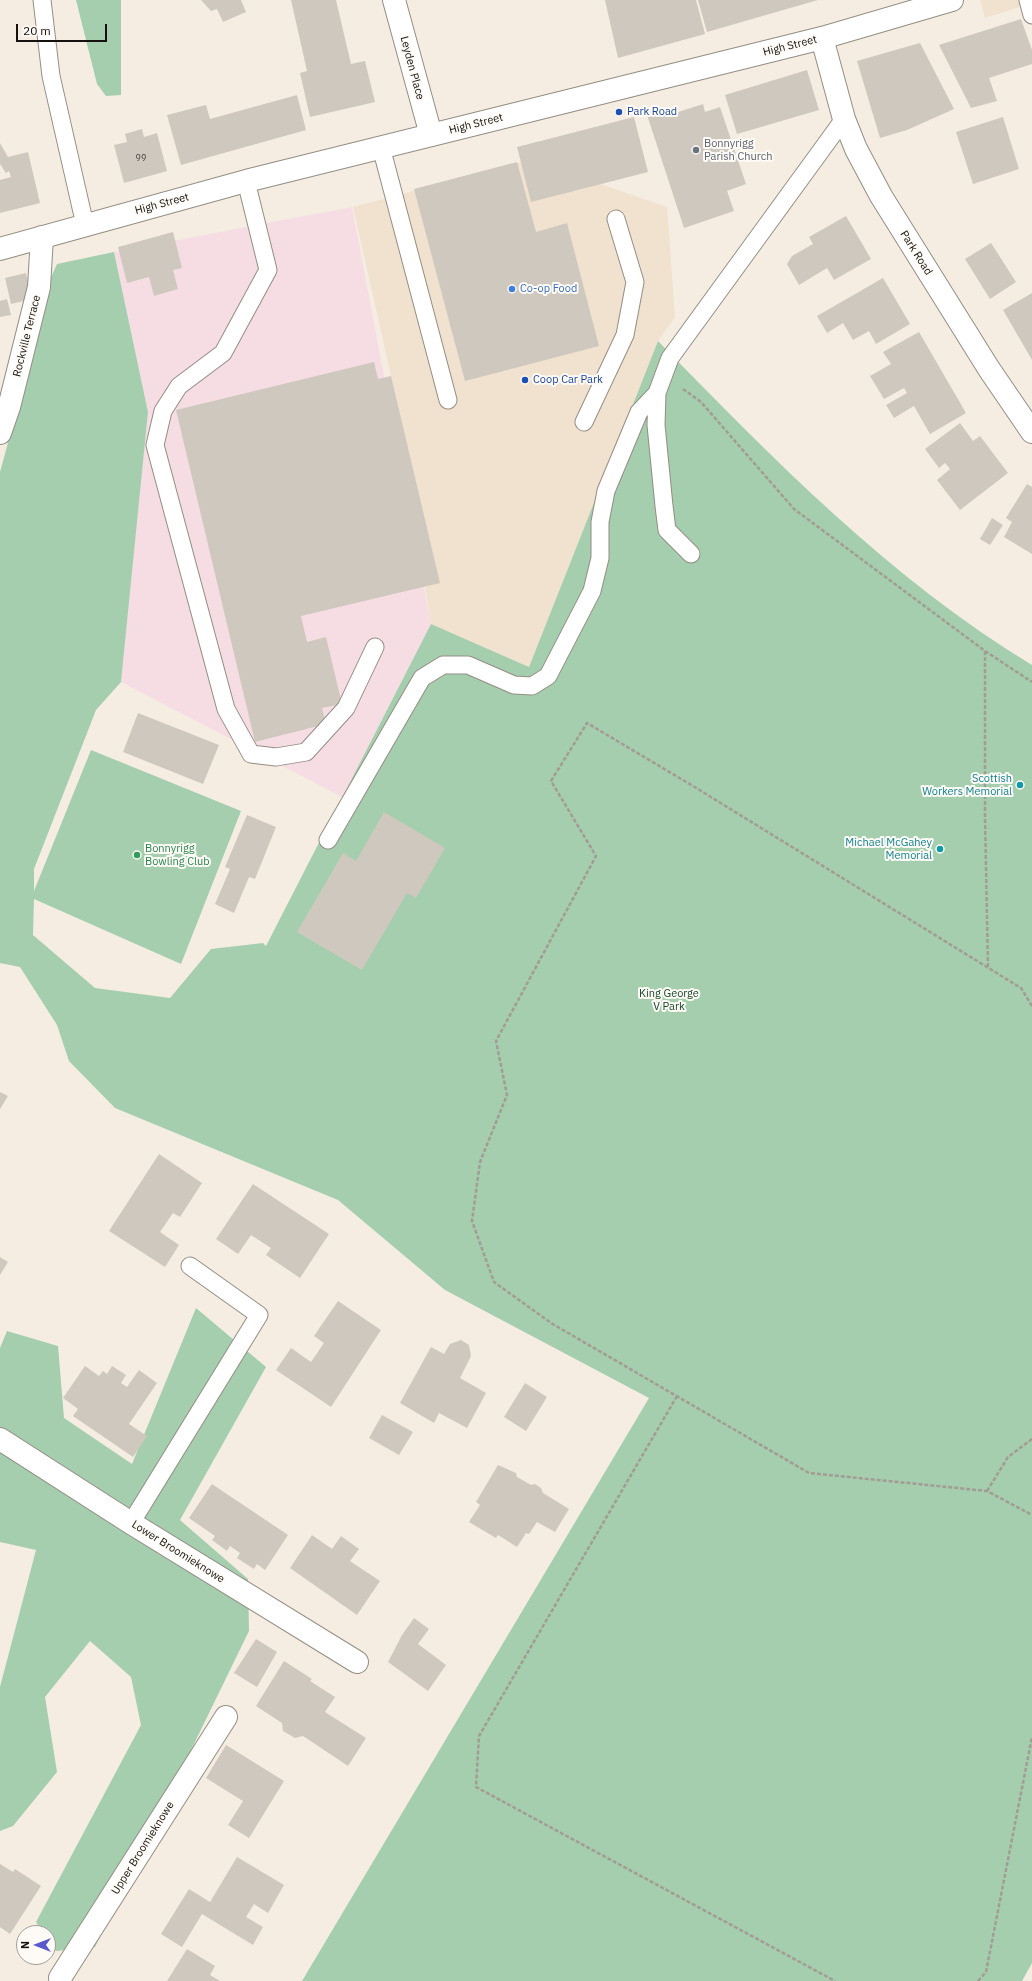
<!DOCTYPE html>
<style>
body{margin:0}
#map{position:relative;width:1032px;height:1981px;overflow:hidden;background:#f5ede2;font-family:"IBM Plex Sans",sans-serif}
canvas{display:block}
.north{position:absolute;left:16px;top:1925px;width:40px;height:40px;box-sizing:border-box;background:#fefbf7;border:1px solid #a09d9a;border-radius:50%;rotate:270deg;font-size:11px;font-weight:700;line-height:16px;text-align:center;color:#14110e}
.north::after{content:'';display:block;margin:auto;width:14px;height:18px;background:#5b58cf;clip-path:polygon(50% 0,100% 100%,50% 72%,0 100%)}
.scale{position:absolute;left:16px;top:24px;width:91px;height:18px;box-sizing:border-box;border:2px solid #14110e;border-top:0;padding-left:5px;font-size:12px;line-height:14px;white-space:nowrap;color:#14110e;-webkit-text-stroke:3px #fefbf7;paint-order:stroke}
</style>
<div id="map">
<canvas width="1032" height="1981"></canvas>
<div class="north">N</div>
<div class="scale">20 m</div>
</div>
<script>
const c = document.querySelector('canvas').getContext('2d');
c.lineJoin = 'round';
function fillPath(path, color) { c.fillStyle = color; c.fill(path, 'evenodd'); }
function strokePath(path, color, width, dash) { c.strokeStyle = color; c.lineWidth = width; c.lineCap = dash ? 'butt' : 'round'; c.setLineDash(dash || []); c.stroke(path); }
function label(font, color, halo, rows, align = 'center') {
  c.font = font + ' "IBM Plex Sans",sans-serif'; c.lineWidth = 4; c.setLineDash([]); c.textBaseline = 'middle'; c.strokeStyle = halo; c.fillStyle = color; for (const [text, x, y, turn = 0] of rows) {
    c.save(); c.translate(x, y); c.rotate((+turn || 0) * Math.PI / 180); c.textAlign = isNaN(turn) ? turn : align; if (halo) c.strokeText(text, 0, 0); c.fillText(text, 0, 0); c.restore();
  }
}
fillPath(new Path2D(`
 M980,0H1032V3L985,18Z
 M530,160L667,207L675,317L658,341L529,667L431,624L391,376L353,207Z`), '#f0e2cf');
fillPath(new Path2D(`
 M352,207L431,624L342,797L121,682L148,412L114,252Z`), '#f6dde4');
fillPath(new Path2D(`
 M76,0H121V95L106,96L97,84Z
 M114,252L148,412L121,682L96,710L34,869V891L91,750L241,811L181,964L34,899L33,935L95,988L170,998L211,949L263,943L266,946L431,624L529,667L658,341C773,459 890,579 1032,665V1963L1022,1981H302L649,1398L445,1290L338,1200L115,1108L69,1061L57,1025L20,967L0,963V472L18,406L32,319L57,264Z
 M196,1308L266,1367L180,1520L248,1579L249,1631L95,1947L56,1951L48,1940V1933H43L36,1922L141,1725L131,1677L90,1641L45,1697L57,1772L13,1826L0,1831V1687L36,1550L0,1542V1348L7,1331L58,1346L64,1418L132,1464Z`), '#a4ceae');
fillPath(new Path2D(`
 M201,0H241L246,12L223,22L217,9L211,11Z
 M291,0H336L351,64L365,61L375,102L310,117L300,73L307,71Z
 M605,0H696L705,34L618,58Z
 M698,0H818L707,32Z
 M1021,19L1032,50V64L989,78L997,101L971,108L939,45Z
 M920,43L954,109L907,130L880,138L857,61Z
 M807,70L819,110L737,134L725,95Z
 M297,95L306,130L181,165L167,115L206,105L210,119Z
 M703,104L705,112L720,107L746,184L727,191L734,211L684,228L647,115L667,108L669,115Z
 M634,117L648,172L531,202L517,147Z
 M1003,117L1019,169L973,184L956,132Z
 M142,129L144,137L157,133L167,171L124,183L114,145L127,142L125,134Z
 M0,143L8,157L28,152L40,203L0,213V180L11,177L9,171L6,173L0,164Z
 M517,162L536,232L567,223L599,346L465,381L414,189Z
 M846,216L871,259L834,280L827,268L799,285L787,264L792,256L813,244L809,237Z
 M173,232L182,268L173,270L178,289L154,296L149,277L127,283L118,247Z
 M991,243L1016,282L990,299L965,259Z
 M26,273L32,299L11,304L5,278Z
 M883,278L910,324L876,344L869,331L853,340L843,323L827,333L817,316Z
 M1032,293V360L1003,310Z
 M7,299L11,315L0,317V301Z
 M919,332L966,413L930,434L914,406L894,418L886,405L907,393L904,388L884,399L870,376L891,364L883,352Z
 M374,362L378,379L391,376L440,583L301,616L307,642L326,637L342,704L322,708L326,724L255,742L176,410Z
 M960,423L973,441L980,436L1008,473L960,510L937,480L950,469L945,463L939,468L925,449Z
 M1027,484L1032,487V554L1004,537L1012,522L1006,518Z
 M992,518L1003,525L990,545L980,539Z
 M138,713L219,745L203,784L123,752Z
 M384,812L445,848L416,898L407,893L362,970L297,932L343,853L356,861Z
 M247,815L276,827L255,879L249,877L234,913L215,904L230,869L225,867Z
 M0,1092L8,1096L0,1109Z
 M159,1154L202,1183L180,1217L173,1213L160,1232L179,1245L165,1267L109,1231Z
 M253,1184L329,1234L300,1278L266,1255L271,1248L251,1235L238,1254L216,1239Z
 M0,1257L8,1262L0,1275Z
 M338,1301L381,1330L331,1407L276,1370L291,1348L311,1362L324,1343L314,1336Z
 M461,1340L469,1345L471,1356L460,1378L486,1393L467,1428L439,1413L434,1423L400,1403L431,1347L444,1354L450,1344Z
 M85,1366L99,1376L103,1371L107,1374L112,1366L126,1375L121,1383L127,1387L139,1370L157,1383L129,1424L147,1436L133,1457L73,1416L78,1409L63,1398Z
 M525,1383L547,1397L526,1431L504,1417Z
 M382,1415L413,1432L399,1455L369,1438Z
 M498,1465L516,1473L517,1477L531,1485L535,1484L541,1488L543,1493L569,1509L555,1532L537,1522L529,1534L526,1533L517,1547L498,1535L496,1538L469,1522L480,1505L476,1502Z
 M212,1484L288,1535L265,1570L257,1564L254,1569L237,1558L240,1553L230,1546L227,1551L212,1540L215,1536L189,1518Z
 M312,1535L332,1549L341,1536L359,1549L350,1561L380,1581L357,1615L290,1568Z
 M414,1618L429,1629L418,1644L446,1665L428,1691L388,1662L402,1635Z
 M256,1639L277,1652L257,1687L234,1673Z
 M284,1661L312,1679L310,1681L335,1697L325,1712L366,1738L348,1766L303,1736L295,1738L283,1731L282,1723L256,1706Z
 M226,1745L284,1781L249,1838L228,1825L243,1801L206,1778Z
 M237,1857L284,1885L268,1913L254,1904L246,1917L263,1927L253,1945L202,1914L182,1947L161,1934L189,1889L210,1902Z
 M0,1864L13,1872L15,1869L41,1886L10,1934L0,1927Z
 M187,1949L215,1966L210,1975L220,1981H167Z`), '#cfc8be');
const service = new Path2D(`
 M42,0L51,76L85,225
 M1028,0L1032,15
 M381,147L448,400
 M246,181L268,270L223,353L179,386L163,411L155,445L226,709L251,754L276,757L306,752L346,708L375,647
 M584,422L625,335L635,282L616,219
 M691,554L667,530L664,506L656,425L657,393L670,358L844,119
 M328,840L422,678L443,665H468L514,685L532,686L548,676L592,591L600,558V522L606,491L639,412L657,393
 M131,1523L259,1315L190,1266`);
const minor = new Path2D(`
 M394,0L431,135
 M822,38L844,119L856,149L881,196L989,369L1032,432
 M0,433L9,407L39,287L42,237
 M0,1439L131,1523L357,1662
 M60,1978L226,1717`);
const secondary = new Path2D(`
 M0,249L246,181L822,38L952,0`);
strokePath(service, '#948d83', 19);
strokePath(minor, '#948d83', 24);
strokePath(secondary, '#948d83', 24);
strokePath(new Path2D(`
 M683,389L701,402L794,509L985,651L1032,682
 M985,651V817L988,967
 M1032,1006L1021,988L693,786L587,723L551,781L596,856L496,1041L507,1095L480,1162L472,1221L494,1282L551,1323L809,1473L987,1491L1032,1515
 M677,1396L479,1736L476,1787L835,1981
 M987,1491L1008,1457L1032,1439
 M978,1981L986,1972L1032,1737`), '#a39c94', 2.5, [4, 2]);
strokePath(service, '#fff', 17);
strokePath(minor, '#fff', 22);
strokePath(secondary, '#fff', 22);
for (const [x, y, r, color] of [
 [619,112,4,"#1a4fb4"],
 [696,150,4,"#6b7280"],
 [512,289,4,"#3f7fe0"],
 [525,380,4,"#1a4fb4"],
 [1020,785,4,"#0f9aa8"],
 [940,849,4,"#0f9aa8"],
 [137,855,4,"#2e9e5b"]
]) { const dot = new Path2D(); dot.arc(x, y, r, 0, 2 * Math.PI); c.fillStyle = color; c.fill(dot); strokePath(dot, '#fefbf7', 1.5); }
label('9px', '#433f3a', null, [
 ["99",141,158]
]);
label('11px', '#14110e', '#fefbf7', [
 ["High Street",790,46,-14],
 ["Leyden Place",412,68,75],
 ["High Street",476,124,-14],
 ["High Street",162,204,-15],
 ["Park Road",916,253,58],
 ["Rockville Terrace",27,336,-76],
 ["Lower Broomieknowe",178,1552,32],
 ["Upper Broomieknowe",143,1848,-58]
]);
label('11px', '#164399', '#fefbf7', [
 ["Park Road",627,112],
 ["Coop Car Park",533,380]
], 'left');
label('11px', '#5b616d', '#fefbf7', [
 ["Bonnyrigg",704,144],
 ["Parish Church",704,157]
], 'left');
label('11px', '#366cbe', '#fefbf7', [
 ["Co-op Food",520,289]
], 'left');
label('11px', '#0d838f', '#fefbf7', [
 ["Scottish",1012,779],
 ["Workers Memorial",1012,792],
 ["Michael McGahey",932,843],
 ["Memorial",932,856]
], 'right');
label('11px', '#27864d', '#fefbf7', [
 ["Bonnyrigg",145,849],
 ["Bowling Club",145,862]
], 'left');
label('11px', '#144527', '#fefbf7', [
 ["King George",669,994],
 ["V Park",669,1007]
]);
</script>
